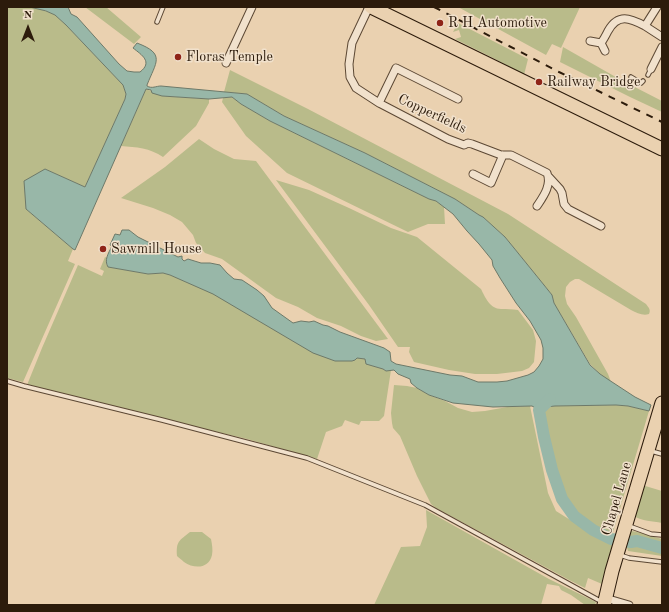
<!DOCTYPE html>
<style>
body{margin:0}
#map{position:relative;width:669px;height:612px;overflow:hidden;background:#ead1b0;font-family:"Old Standard TT",serif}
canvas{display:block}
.frame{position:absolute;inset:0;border:8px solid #2c1b0b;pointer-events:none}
.north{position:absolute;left:8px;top:8px;width:40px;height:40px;-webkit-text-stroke:3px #f1e1cc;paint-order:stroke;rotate:0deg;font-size:11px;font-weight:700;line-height:16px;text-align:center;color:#2c1b0b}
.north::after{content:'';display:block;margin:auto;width:14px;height:18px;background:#2c1b0b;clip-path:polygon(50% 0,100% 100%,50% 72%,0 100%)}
</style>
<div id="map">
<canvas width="669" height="612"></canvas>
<div class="frame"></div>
<div class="north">N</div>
</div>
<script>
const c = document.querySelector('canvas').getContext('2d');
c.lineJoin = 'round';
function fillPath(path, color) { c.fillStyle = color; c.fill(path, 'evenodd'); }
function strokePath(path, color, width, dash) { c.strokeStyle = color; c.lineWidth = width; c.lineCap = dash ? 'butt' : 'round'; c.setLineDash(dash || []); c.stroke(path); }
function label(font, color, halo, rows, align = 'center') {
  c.font = font + ' "Old Standard TT",serif'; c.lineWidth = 3; c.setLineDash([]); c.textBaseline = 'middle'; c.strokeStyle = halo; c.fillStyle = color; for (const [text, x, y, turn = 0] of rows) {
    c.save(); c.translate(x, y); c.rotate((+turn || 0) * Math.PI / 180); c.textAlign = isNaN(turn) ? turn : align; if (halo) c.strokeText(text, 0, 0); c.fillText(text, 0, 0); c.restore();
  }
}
fillPath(new Path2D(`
 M7,7H30L46,11L55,15L66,25L123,85L126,94L125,99L85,187L45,169L26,209L73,249L68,261L75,264L23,382L7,378Z
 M85,7H106L141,37L134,44Z
 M458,7H580L561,48L552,44L546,55Z
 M458,23L528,59L524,75L495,59L455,39L461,37L459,30L453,32Z
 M563,47L621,80L662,101V112L630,97L560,62Z
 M230,70L308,109L508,214L646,304C649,308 651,310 649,314C643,316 637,313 631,310L579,279H575L570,282L566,287L565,296L567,304L576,317L608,374L611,382L600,374L590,364L554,303L552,295L544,285L514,248L505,237L483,217L479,215L455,199L365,153L284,116L247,94L224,92Z
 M146,89L162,96L209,99V103L196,126L163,157C150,148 136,147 121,146Z
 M232,97L241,104L270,121L429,199L436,201L444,207L445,224H428L408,232L287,173L246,136L222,102L223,98Z
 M199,139L214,149L234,159L256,161L388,339L376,341L361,336L341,326L317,318L298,307L276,298L222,259L205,253L196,243L193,235L182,222L170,215L153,208L121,198L165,167Z
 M276,180L309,190L349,208L391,228L417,237L481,289C485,297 490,309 501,309C507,309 512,309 518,310L533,330L536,341L534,362L529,368L522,371L497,374H475L449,370L414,362L409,352L410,347H398L369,305Z
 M105,257L107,258L106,263L108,267L148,274L163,273L170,275L213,293L300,345L335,361H352L357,358L366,359L367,364L383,369L386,371L391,370L384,416L379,421H361L359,425L345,420L342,426L326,432L317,459L247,439L108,406L27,385L42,348L78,265L102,276L104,271L100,269Z
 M394,385L407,386L417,388L429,395L445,401L458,408L472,412L485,411L507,407L530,406L548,493L556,511L583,528L614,541L602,584L588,578L585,588L571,581L436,508L431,504L417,476L400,436L393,428L392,423L391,413Z
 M616,405L628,406L649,411L611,539L593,530L574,516L562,499L552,470L544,437L539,410L545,407L555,406Z
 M642,485L662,491V523C652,521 642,521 634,516Z
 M426,510L549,579L596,602L595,605H585L571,595L561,590L559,586L547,584L541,605H374L401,547L420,546L427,527Z
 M630,531C638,531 653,537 662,539V556L628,551L626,544Z
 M190,532H202L211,539C212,544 213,550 212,555C209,569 194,569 184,562C182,560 179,558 177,556C176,541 179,541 190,532Z`), '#b9bb8a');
const water = new Path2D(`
 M30,7H68L71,14L77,17L119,64L127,71L134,72H140C153,62 142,55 133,48L137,43C166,54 156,62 147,85V86C152,89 156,86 161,86L247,94L284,116L365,153L455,199L479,215L483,217L505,237L514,248L544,285L552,295L554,303L590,365L600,374L609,380L635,397L651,405L649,411L628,406L616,405L555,406L545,407L539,410L532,406L493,407L453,403L429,395L417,388L411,383L410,379L398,374L394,370L386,371L383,369L366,364L365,359L357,358L355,360L352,361H335L313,353L213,294L170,275L163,273L148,274L108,267C104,260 108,254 112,246L110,245L115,234L120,235L122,230H129L138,237L178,257L182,256V259L184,261L188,259L201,263H210L220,265L227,273L234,279L242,280L257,290L264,296L272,308L293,323L301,321L309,322L314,321L323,325L328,326L340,332L384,348L390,352L391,361L396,364L450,375L462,376L478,382H497L507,381L528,375L534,372L539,366L543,359V348L541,340L530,321L516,303L500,278L493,266L492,260L479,244L467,231L453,214L436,201L429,199L270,121L241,104L232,97L209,99L162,96L152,93L151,90L146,89L75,250L73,249L26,209L24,181L45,169L85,187L125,99L126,94L123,85L66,25L55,15L46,11Z`);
fillPath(water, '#98b7a8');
strokePath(water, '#6d7969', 1);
strokePath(new Path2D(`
 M550,399L539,410L544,437L552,470L562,499L574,516L593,530L611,539L631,542L637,541L662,548`), '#98b7a8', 12);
const lane = new Path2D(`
 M157,22L163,7
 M648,75L651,69
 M631,77L641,83L643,81
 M7,381L24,386L162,420L307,458L425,505L602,602
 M651,451L662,454
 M629,526L651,534L662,535
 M620,555L629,558L662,562`);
const street = new Path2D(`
 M369,7L352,43L349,64L350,77L356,88L379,103L448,139L464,145L468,143L472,144L501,155H511L547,173C552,185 543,197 537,206
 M645,26L662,37
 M590,41L601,43L605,51
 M601,43C604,39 606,35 608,31C618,13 630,18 645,26L657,7
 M226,63L252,7
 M651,69L662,47
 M379,103L396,68L458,99
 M473,174L491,183L503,155
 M549,177L560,189L562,193L564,204L568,209L601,226
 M605,598L629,605`);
const highway = new Path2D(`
 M371,7L662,149
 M604,605L612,571L662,403`);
strokePath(lane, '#5c4834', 5.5);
strokePath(street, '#5c4834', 9);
strokePath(highway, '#2c1b0b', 15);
strokePath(lane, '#f1e1cc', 3.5);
strokePath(street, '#f1e1cc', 7);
strokePath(highway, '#ead1b0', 13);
strokePath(new Path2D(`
 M434,7L559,72L662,122`), '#2c1b0b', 2, [7, 7]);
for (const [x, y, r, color] of [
 [440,23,4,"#8f2418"],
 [178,57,4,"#8f2418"],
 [539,82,4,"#8f2418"],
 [103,249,4,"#8f2418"]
]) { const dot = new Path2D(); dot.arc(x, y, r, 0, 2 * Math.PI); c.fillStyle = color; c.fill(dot); strokePath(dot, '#f1e1cc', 1.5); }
label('14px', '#2c1b0b', '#f1e1cc', [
 ["R H Automotive",448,23],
 ["Floras Temple",186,57],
 ["Railway Bridge",547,82],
 ["Sawmill House",111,249]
], 'left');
label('14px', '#2c1b0b', '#f1e1cc', [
 ["Copperfields",432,114,25],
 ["Chapel Lane",617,499,-74]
]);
</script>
